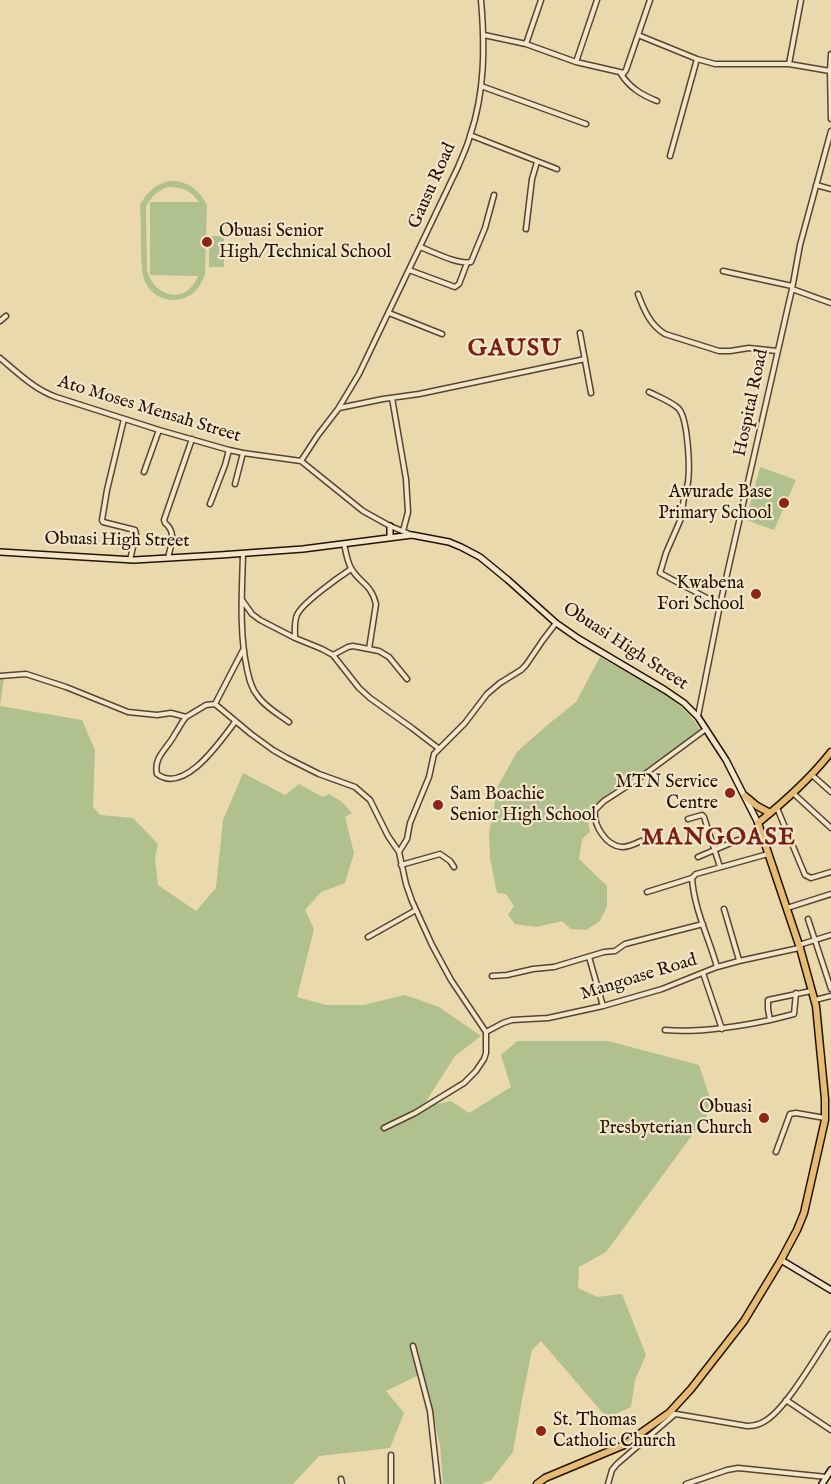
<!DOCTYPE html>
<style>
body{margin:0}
canvas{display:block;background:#e9d9ac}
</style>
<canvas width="831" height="1484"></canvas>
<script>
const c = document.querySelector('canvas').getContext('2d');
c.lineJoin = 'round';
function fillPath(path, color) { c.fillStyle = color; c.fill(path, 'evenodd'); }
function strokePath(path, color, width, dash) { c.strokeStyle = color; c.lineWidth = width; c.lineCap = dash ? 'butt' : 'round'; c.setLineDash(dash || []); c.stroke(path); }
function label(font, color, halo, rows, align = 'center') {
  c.font = font + ' "IM FELL English",serif'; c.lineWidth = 4.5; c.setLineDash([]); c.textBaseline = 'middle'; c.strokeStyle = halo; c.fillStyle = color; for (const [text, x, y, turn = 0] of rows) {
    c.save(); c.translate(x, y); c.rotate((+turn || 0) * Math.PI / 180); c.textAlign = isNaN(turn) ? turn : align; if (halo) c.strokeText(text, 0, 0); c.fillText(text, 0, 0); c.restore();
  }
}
fillPath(new Path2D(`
 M169,181C187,181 198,188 207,205L205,274C201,286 194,296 181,299C165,303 149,294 144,279C141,270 142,260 141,251C141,236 141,220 140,205C147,192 154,185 169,181ZM168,187C181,187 191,190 199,202H150V275L198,276C187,305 154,298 147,270L146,207C151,197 157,191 168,187Z
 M209,236H224V267H209Z
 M760,467L796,480L774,530L746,520Z
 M600,657C629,675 685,698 700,730L633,779L613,790L598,802L587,817L590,832L582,839L579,859L607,886V906L600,921L586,930L571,929L562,921L537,927L515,924L508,915L514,906L506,894L497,893L490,858L489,833L498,786L517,752L545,727L576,702Z
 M0,675L4,676L0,706L82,720L95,750L93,807L100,815L133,818L158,844L155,858L158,885L196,911L216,888L223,820L243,773L285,795L299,784L323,797L329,794L342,802L352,813L345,817L354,853L345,883L321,892L305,910L314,929L297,997L326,1005H363L405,995L439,1007L481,1036L455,1056L425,1103L432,1105L451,1101L469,1113L511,1087L501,1055L517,1041H608L699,1065L713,1107L606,1252L579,1267L578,1288L597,1297L622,1294L646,1355L635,1380L631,1407L607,1418L541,1341L532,1350L522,1400L513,1452L491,1480L481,1484H443L440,1445L423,1373L386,1391L404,1413L390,1448L319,1456L293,1484H0Z`), '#b0c08e');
const street = new Path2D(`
 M484,35L526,44L576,62L624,73L626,70L650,0
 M638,35L697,59L715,64H789L830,71
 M526,44L541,0
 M831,54L830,71L831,119
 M576,62L597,0
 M789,64L801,0
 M621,74C630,88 642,95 657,101
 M481,86L586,124
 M470,135L557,169
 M670,156L697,59
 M816,185L831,189
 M526,229L532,179L537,162
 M420,247C434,252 458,265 471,262L485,228L494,195
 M409,270L455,287L459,284L467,263
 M723,271L792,286
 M792,289L831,303
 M638,294C644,310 650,325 665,334L719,351H730L749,348L777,351
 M389,313L442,334
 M0,321L6,316
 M580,333L591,393
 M0,358C18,373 34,389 56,397L159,430L229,450L243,453L301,461
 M649,392C659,397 670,401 678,408C688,417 690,467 688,482C686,493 681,503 683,514L666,553L660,573L720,605
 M392,398L406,479L408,512L403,531
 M339,408L383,399L419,394L585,359
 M124,419L107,490L102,520L103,522L135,530L136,534L130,560
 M301,461L318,435L338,409L359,374L458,167C462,157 467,147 470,136C485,92 485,46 481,0
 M301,461L363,511L390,526L412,535
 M144,472L159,430
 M235,484L243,453
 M210,504L225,465L229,450
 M344,544C346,552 347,561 351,568C359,583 371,583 376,604L369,649
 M243,554C242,592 239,632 247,669C249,678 251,688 257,695C264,706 278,714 289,722
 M168,558C171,544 177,533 165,523L164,520L192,439
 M242,600L252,614L260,620L295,638L322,649L333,655L359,688L370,698L412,728L438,748
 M295,638C295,632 294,621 297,615C302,603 339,577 351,569
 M333,655L348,647L353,646L379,651L389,657L407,679
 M0,676L26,674L66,687L128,712L157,715L171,713L186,717L206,705L215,704L243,650
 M215,704L251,734L273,750L287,758L319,774L355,787L370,800L388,836L399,852L406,884L412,901L432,945L451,980L486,1032V1053L484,1059L476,1071L464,1083L415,1113L384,1128
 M698,716L720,605L792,289L800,245L831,131
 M186,717C181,723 179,728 175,734C168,748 153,757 157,774C185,795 221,740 235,722
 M812,775L831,792
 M793,793L831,828
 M777,808L805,875L811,878L831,872
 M688,819L702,815L704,817L720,867
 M641,841C635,844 629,847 622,847C606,846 593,825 595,810L604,801L641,777L706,729
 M399,852L407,839L410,823L429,777L434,754L465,723L487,694L500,683L521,670L526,665L543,640L556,623
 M698,857L738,840
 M401,865L440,854L450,861L454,867
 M647,892L692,878
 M787,908L831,894
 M724,909L739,960
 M808,919L831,989
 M368,937L416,910
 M799,945L831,935
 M589,957L603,1006
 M717,967C709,938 694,909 692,878L696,874L768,854
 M703,973L722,1029
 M492,976L507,975L533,969L554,967L604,952L615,951L625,944L703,924
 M815,1000L831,996
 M770,1020L794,1014L796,993
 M665,1030C699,1033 737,1027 770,1020L768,1009V1000L811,991
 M486,1032L503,1023L512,1020L548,1018L603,1006L662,989L717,967L739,961L799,948
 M776,1152L790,1114L796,1113L825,1118
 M413,1346L430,1411L438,1484
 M786,1400L831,1430
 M670,1413L747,1426C754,1426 759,1425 765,1421C786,1409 816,1356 831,1334
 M391,1455V1484
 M341,1479L342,1484
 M608,1484L612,1470L617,1464L675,1414
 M686,1484L727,1470L738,1468L827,1477`);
const secondary = new Path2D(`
 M390,538V526
 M0,552L134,560L220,555L303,549L412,535L449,542L461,547L480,557L508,580L556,623L579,639L665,690L684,703L698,717L726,760L758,823
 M781,1260L831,1290
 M822,1484L831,1470`);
const primary = new Path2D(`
 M745,796L757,806L770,813
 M537,1484L545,1478L624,1445L669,1413L691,1389L744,1321L781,1260L797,1230L804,1213L825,1120V1099L816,1006L800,948L758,823C784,802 810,779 831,752`);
strokePath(street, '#584430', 7);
strokePath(secondary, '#271306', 8);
strokePath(primary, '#271306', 9);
strokePath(street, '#f1e6c9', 4);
strokePath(secondary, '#f1e6c9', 5);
strokePath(primary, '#e4bc76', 6);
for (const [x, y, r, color] of [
 [207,242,6,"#8f2418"],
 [784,503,6,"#8f2418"],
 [756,594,6,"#8f2418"],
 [730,793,6,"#8f2418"],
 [438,805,6,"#8f2418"],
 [764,1118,6,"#8f2418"],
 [541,1431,6,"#8f2418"]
]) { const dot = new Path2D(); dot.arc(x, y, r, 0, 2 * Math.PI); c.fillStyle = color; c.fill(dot); strokePath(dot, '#f1e6c9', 2); }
label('18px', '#271306', '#f1e6c9', [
 ["Gausu Road",433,186,-66],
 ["Hospital Road",752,403,-78],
 ["Ato Moses Mensah Street",149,410,17],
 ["Obuasi High Street",117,541,1],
 ["Obuasi High Street",625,647,33],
 ["Mangoase Road",639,978,-17]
]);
label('18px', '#271306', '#f1e6c9', [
 ["Obuasi Senior",219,232,"left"],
 ["High/Technical School",219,253,"left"],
 ["Awurade Base",772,493],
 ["Primary School",772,514],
 ["Kwabena",744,584],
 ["Fori School",744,605],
 ["MTN Service",718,783],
 ["Centre",718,804],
 ["Sam Boachie",450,795,"left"],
 ["Senior High School",450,816,"left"],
 ["Obuasi",752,1108],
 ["Presbyterian Church",752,1129],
 ["St. Thomas",553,1421,"left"],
 ["Catholic Church",553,1442,"left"]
], 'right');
c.letterSpacing = '1.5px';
label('bold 24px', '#7a1f14', '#f1e6c9', [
 ["GAUSU",515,350],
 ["MANGOASE",719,839]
]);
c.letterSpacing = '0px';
</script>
